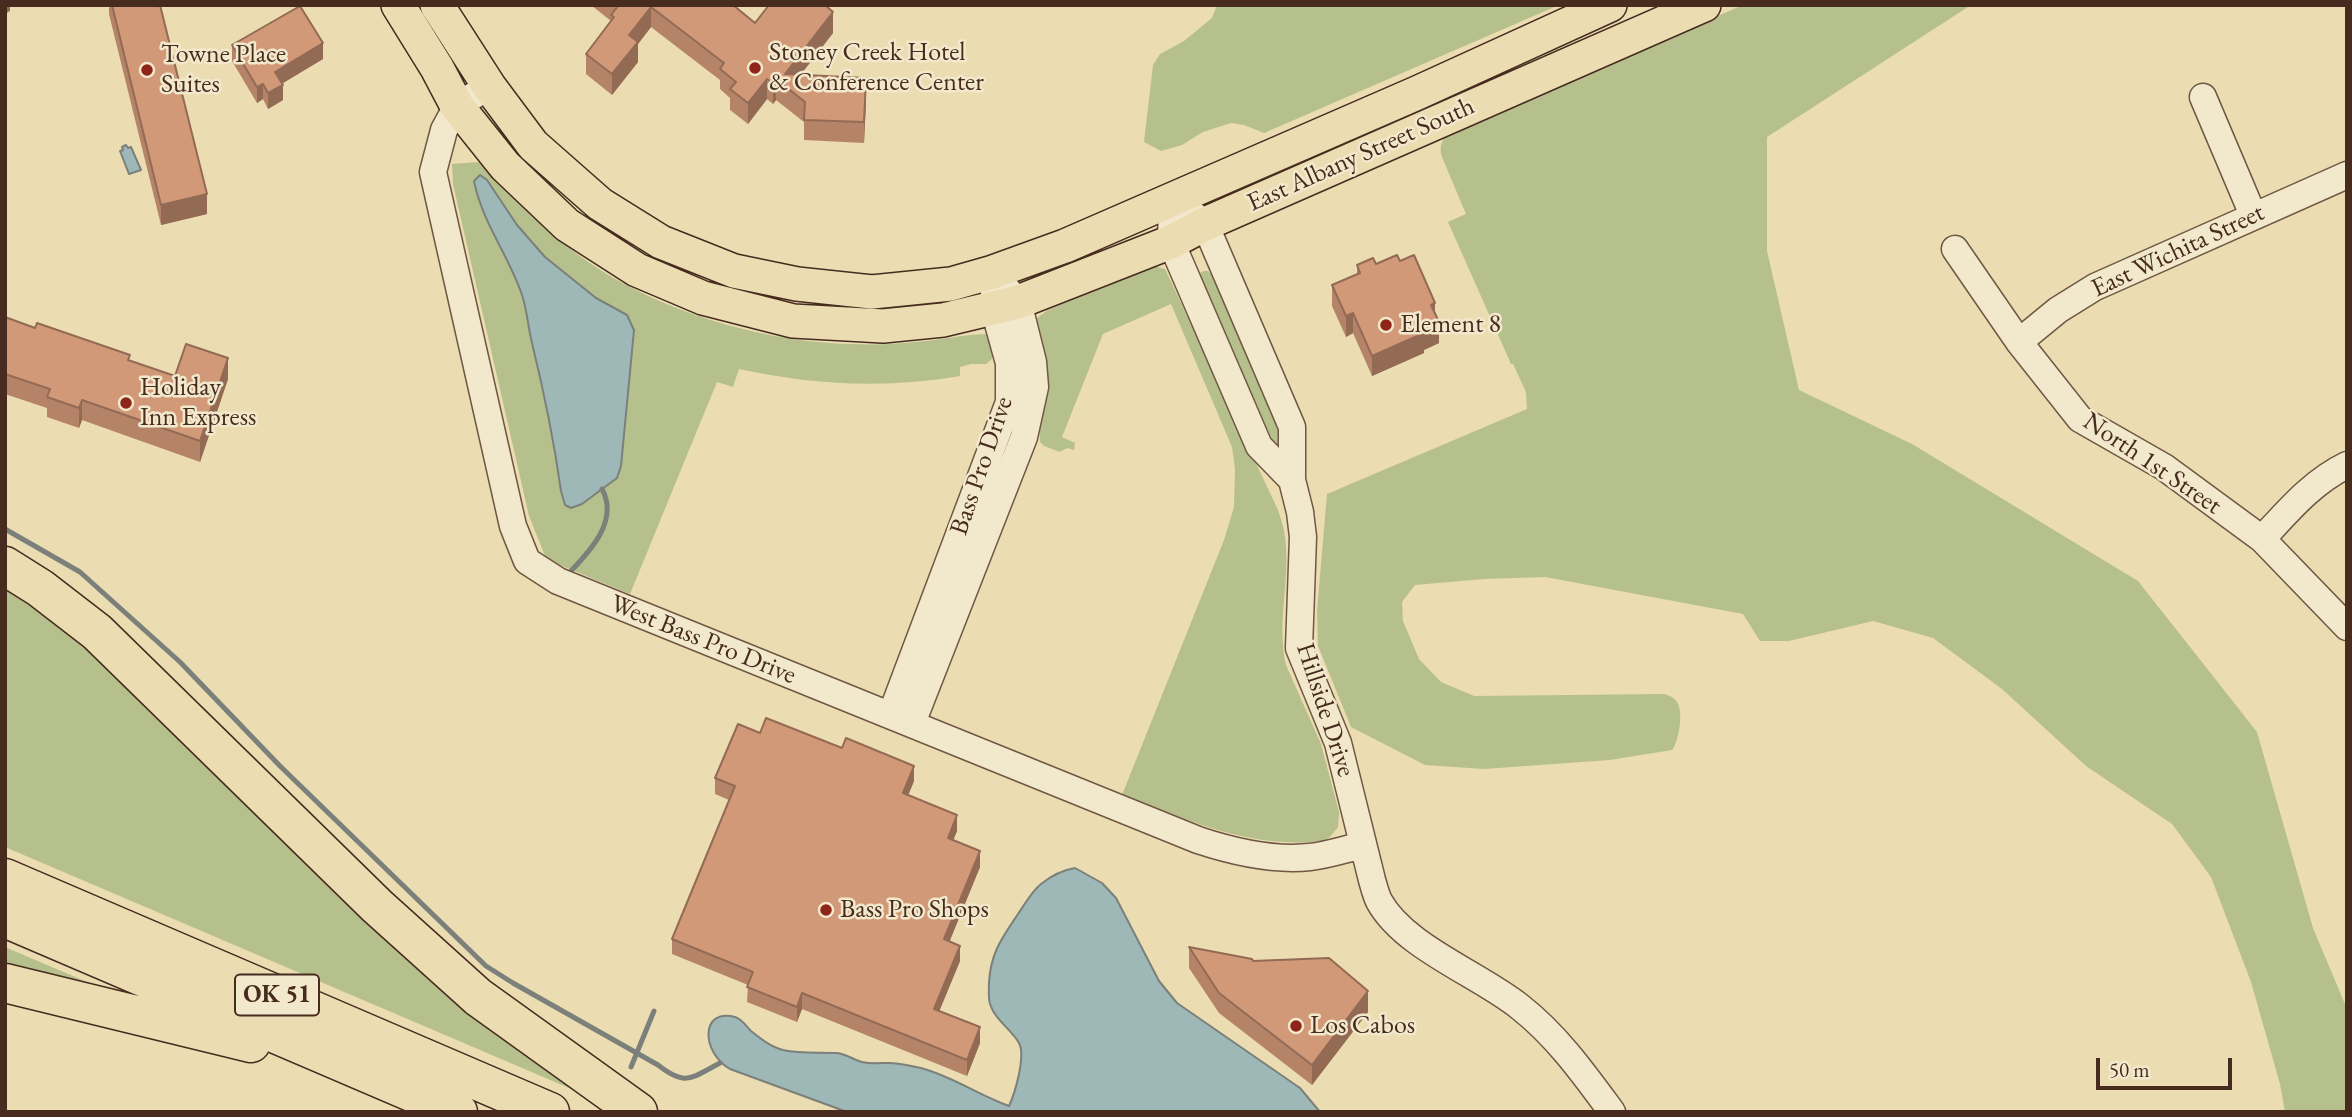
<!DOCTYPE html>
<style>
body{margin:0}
#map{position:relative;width:2352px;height:1117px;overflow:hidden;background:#ebdcb1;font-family:"EB Garamond",serif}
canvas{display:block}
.frame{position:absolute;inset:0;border:7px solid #462b1e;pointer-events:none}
.scale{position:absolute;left:2096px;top:1058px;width:136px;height:32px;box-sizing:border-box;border:4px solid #462b1e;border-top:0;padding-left:9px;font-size:21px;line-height:24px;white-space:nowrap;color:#462b1e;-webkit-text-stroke:5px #f2e8cc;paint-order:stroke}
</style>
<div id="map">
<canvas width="2352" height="1117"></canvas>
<div class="frame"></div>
<div class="scale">50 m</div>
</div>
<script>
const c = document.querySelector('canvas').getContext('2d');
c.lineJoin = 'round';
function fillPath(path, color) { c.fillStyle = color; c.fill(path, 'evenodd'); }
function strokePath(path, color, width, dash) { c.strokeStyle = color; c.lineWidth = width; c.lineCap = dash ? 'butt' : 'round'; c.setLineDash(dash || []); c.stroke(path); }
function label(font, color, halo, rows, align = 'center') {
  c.font = font + ' "EB Garamond",serif'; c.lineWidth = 5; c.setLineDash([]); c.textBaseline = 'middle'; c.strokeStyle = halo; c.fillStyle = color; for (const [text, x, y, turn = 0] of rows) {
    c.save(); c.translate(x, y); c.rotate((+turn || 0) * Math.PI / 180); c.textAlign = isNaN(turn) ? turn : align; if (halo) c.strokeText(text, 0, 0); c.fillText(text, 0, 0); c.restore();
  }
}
fillPath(new Path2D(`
 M1217,5H1559L1264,133L1244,125L1231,123L1203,132L1182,145L1161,151L1144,142L1153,65L1160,54L1184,41L1212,18Z
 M1743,5H1971L1767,137V251L1799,390L1912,444L2138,581L2257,732L2313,928L2347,1009V1112H2285L2280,1084L2251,982L2211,877L2172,824L2086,766L2002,689L1933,638L1873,621L1789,641H1760L1743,614L1545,577L1484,579L1415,585L1402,602L1403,621L1419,659L1441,682L1474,696L1664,694C1670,696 1676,698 1678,704C1683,713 1679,742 1672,750L1610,760L1484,769L1425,765L1351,727L1318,646L1317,611L1327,494L1527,409L1526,392L1513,364H1511L1448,222L1466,214L1442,157C1439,147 1441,142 1447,134Z
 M479,162C505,189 532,216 560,240C633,304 754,342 851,344C875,345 901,344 925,341C946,339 967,334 989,334L996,347L992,359L986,364H971L960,367V376C886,389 812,385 739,369L733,387L717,382L630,594L555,563L545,556L529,516L453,184L452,164Z
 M1153,266L1165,269L1278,510C1281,519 1284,528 1285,537C1291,579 1276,622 1286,665L1321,744L1339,812L1338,827L1330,837L1323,841C1249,849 1190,821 1122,795L1224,540L1234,507L1235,469L1232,447L1171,304L1103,334L1062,437L1075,443L1074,450L1067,448L1060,452L1044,446L1040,442L1035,322L1037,318L1048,310Z
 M1204,271H1208L1211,274L1279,433V448L1272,439L1200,278V273Z
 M5,586L31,602L105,662L581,1086L576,1091L5,847Z
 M5,947L115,994L5,972Z`), '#b6c08d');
const water = new Path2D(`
 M126,145L128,148L131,147L141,170L129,174L120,151L123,150L122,147Z
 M480,175L487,180L517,225L545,257L596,298L627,315L634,330L621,466L617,478L582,504L571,508L565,505L561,491C554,441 544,392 532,343C528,327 527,310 522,295C509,256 482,222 474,181Z
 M1075,868L1102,883L1116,898L1159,981L1177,1003L1300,1088L1320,1112H847L730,1069C701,1052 700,1008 735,1017C742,1019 746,1026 751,1031C761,1039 771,1047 783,1050C801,1054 819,1052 837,1053C846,1054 854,1060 862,1062C870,1064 880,1063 889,1063C899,1063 910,1066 921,1068C954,1077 978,1095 1009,1106C1015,1093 1026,1056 1019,1043C1011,1029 995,1020 990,1004C988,997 989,988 989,982C991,952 1002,938 1018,914C1025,904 1032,891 1041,884C1051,876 1063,870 1075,868Z`);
fillPath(water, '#9eb8b8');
strokePath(water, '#7b807a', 2);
strokePath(new Path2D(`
 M5,529L80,572L180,662L280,766L486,966L513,983L658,1065C686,1087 691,1078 720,1063
 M571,571C591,550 619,520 602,489
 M631,1067L654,1011`), '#7b807a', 5);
const minor = new Path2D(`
 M489,86L457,106L444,130L433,172L513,526L527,561L558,581L1198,840C1234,852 1272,861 1310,857C1328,855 1346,849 1363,845
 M2203,97L2253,215
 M1172,198L1171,242L1259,446L1292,480L1300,512L1303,537L1299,648L1338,743L1372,880C1374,887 1376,895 1379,901C1404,947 1479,974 1520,1007C1557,1036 1584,1074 1612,1112
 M1190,212L1205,224L1292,427V480
 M1955,249L2019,342L2080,419L2164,467L2262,539L2347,627
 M2019,342L2058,310L2095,287L2347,175
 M2262,539C2288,511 2312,482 2347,465
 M891,715L1009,402V363L994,309V291
 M912,723L1024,437L1035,387L1033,362L1018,302L1005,287`);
const major = new Path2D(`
 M398,5L437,68L457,106L505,166L567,225L637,270L703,298L793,321L883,326L943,320L1018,302L1171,242L1205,224L1704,5
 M437,5L489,86L533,145L600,204L661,242L734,271L797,284L872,292L951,284L993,272L1065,246L1417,93L1610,5`);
const highway = new Path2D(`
 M5,566L40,588L97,632L377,906L478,997L638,1112
 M5,878L550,1112
 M5,918L458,1112
 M5,983L251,1043`);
strokePath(minor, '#6f5743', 29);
strokePath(major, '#462b1e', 36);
strokePath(highway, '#462b1e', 41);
strokePath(minor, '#f2e8cc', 26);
strokePath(major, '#ebdcb1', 33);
strokePath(highway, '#ebdcb1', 38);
fillPath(new Path2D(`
 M109,5H160L207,214L161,225L109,14Z
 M591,5H733L755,23L833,33L800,75L866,98L864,143L804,140V122L776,100L773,104L767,99L748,124L730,110V98L720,89V80L651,27L638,44V62L612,95L586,74V54L611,21Z
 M232,45L323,59L282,83L283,100L268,109L263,99L257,103L232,61Z
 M1400,261L1435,315L1439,343L1424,350V353L1372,376L1353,333L1346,337L1332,306V285L1357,275V265Z
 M5,317L175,376L228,379L200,462L82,420L79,428L47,417V408L5,394Z
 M760,733L914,781L908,795L957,831L953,840L980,867L949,942L960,961L939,1011L980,1043L967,1076L802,1009L797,1022L747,1002L748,985L672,954V939L729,800L715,794V778Z
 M1189,947L1253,961L1368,1012L1312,1085L1219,1013L1189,968Z`), '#b58468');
fillPath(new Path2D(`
 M5,5H10V11L5,14Z
 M651,7V27L638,44V62L612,95V74L629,35Z
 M833,12V33L789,90L785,74Z
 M323,43V59L275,88V72Z
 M866,78V98L864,143V122Z
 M767,79V99L748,124V103Z
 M776,79V100L773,104V83Z
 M263,84V99L257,103V87Z
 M283,85V100L268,109V93Z
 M207,194V214L161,225V205Z
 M1435,303V323L1431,305Z
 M1353,313V333L1346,337V316Z
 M1439,322V343L1424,350V353L1372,376V356Z
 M228,358V379L200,462V441Z
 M82,400V420L79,428V408Z
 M914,766V781L903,808V793Z
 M957,815V831L948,853V838Z
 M980,851V867L944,955V939Z
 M960,946V961L934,1024V1009Z
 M1368,991V1012L1312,1085V1065Z
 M802,993V1009L797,1022V1007Z
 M980,1027V1043L967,1076V1060Z`), '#936b55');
const building = new Path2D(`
 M112,5H160L207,194L161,205Z
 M617,5H733L755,23L769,5H825L833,12L785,74L866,78L864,122L804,120L805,102L776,79L773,83L767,79L748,103L730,89L736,82L720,69L724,63L651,7L629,35L638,42L612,74L586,54L614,17L611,15L618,6Z
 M300,6L323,43L275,72L283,85L268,93L263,84L257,87L232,45Z
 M1397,255L1400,261L1414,255L1435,303L1431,305L1439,322L1422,330L1424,333L1372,356L1353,313L1346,316L1332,285L1360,273L1357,265L1373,258L1376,264Z
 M5,317L35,328L37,323L130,355L128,360L175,376L186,344L228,358L200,441L82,400L79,408L47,397L50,389L5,374Z
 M766,718L842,748L846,738L914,766L903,793L957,815L948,838L980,851L944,939L960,946L934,1009L980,1027L967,1060L802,993L797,1007L747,987L753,972L672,939L735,786L715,778L738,724L760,733Z
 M1189,947L1252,959L1253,961L1329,958L1368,991L1312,1065L1219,993Z`);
fillPath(building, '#d29979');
strokePath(building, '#936b55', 2);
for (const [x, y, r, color] of [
 [755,68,7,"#8f2418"],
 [147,70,7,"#8f2418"],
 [1386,325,7,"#8f2418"],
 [126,403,7,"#8f2418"],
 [826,910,7,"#8f2418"],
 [1296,1026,7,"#8f2418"]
]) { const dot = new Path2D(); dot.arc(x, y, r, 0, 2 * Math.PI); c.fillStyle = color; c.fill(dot); strokePath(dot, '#f2e8cc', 2.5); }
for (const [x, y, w] of [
 [277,995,84]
]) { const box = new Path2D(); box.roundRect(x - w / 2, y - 20.5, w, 41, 5); c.fillStyle = '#f2e8cc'; c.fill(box); strokePath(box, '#462b1e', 2); }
label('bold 24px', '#462b1e', null, [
 ["OK 51",277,995]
]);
label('26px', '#462b1e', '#f2e8cc', [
 ["Stoney Creek Hotel",769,53],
 ["& Conference Center",769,83],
 ["Towne Place",161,55],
 ["Suites",161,85],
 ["Element 8",1400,325],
 ["Holiday",140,388],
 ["Inn Express",140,418],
 ["Bass Pro Shops",840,910],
 ["Los Cabos",1310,1026]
], 'left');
label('26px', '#462b1e', '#f2e8cc', [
 ["East Albany Street South",1361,155,-24],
 ["East Wichita Street",2178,251,-25],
 ["North 1st Street",2152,464,34],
 ["Bass Pro Drive",982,466,-71],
 ["West Bass Pro Drive",703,640,22],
 ["Hillside Drive",1325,710,72]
]);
</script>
